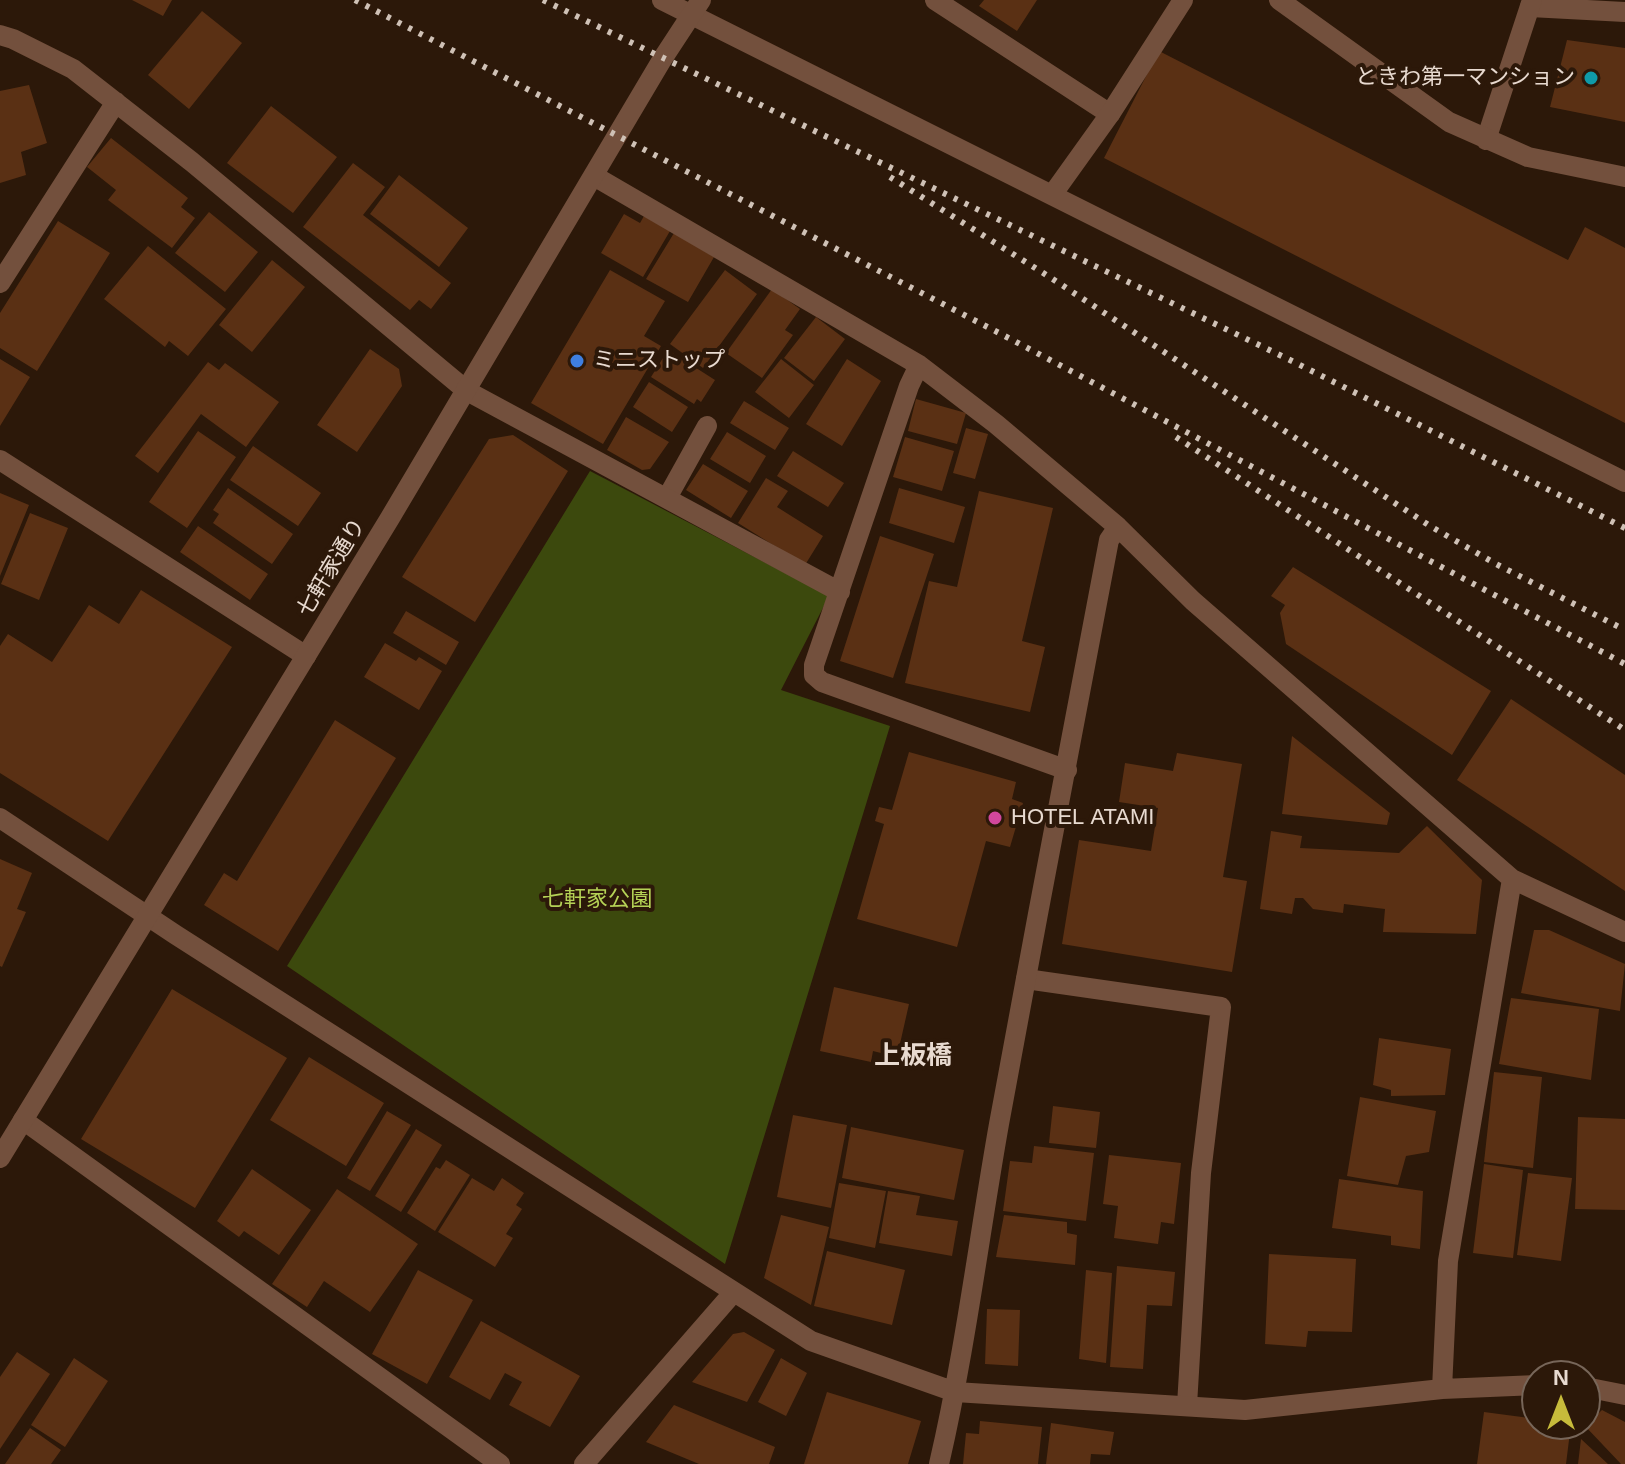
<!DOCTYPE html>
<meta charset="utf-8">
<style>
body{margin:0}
#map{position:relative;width:1625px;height:1464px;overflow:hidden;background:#2c1809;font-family:Arial,sans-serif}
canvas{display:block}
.north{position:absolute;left:1521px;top:1360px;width:80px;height:80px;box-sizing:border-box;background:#2c1809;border:2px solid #776659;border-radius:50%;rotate:0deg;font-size:22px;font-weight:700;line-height:32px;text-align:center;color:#e8dad0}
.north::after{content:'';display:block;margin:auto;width:28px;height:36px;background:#c7bb3b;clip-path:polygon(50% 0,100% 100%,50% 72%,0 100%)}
</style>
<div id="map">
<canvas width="1625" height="1464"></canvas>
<div class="north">N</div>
</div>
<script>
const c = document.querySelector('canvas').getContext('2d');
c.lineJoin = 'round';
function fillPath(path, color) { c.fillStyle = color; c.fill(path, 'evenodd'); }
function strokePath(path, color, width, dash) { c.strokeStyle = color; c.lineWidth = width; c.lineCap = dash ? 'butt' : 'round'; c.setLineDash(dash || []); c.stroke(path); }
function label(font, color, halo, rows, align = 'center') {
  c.font = font + ' Arial,"Noto Sans JP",sans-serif'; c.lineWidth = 8; c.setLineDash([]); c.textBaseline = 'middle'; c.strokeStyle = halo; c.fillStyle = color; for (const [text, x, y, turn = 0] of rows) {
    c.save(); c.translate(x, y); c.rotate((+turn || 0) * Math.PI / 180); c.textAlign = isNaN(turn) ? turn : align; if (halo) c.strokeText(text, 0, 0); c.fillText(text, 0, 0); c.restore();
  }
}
fillPath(new Path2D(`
 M590,471L829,596L781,690L890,726L725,1264L287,966Z`), '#3c490d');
fillPath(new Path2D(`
 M132,0H172L163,16Z
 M984,0H1037L1017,31L979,6Z
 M202,11L242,43L189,109L148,75Z
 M1567,40L1625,48V122L1550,107Z
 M1159,51L1568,260L1585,227L1625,248V423L1104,158Z
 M29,85L47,143L21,152L26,175L0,183V91Z
 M271,106L337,157L293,213L227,163Z
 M111,138L188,198L181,207L195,218L172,248L108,200L116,190L87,167Z
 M353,163L385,187L363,215L451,283L431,309L419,300L410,310L303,227Z
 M399,175L468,228L439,267L370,214Z
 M209,212L258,252L225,292L175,253Z
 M624,214L640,223L644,216L670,231L643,277L601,253Z
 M58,221L110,253L37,371L0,348V313Z
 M674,233L714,257L688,302L646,279Z
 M148,246L226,309L188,356L169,341L165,347L104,299Z
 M272,260L305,287L252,352L219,325Z
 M610,270L665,301L644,336L661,346L603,444L531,403Z
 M725,270L757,294L703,368L670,344Z
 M772,289L800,309L785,330L793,335L762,378L726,353Z
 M816,317L845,339L814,381L784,358Z
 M370,349L399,369L402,386L357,452L317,425Z
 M668,350L715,380L701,402L697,399L694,404L651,377Z
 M0,359L30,377L0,426Z
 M781,359L814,385L789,418L755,392Z
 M847,359L881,381L842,446L806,424Z
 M208,362L219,370L225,363L279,402L246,447L201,414L158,473L135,456Z
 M649,382L688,407L672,432L633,407Z
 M916,399L966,413L957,444L908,431Z
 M744,401L789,428L775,450L730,423Z
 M626,417L669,442L650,469L642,470L607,450Z
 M966,428L988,434L975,479L953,473Z
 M198,431L236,457L187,528L149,502Z
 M727,432L766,456L750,483L710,459Z
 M513,435L568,471L475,622L402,577L489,439Z
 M905,437L954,451L942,491L893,477Z
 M253,446L321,493L298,526L230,480Z
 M793,451L844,483L828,507L777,476Z
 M703,464L748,491L731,518L686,490Z
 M766,478L788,491L777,507L823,536L805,565L738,523Z
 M228,488L293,534L272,564L213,523L219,514L213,510Z
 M899,488L965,507L954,543L889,523Z
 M979,491L1053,508L1022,641L1045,647L1030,712L905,683L929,581L957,587Z
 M0,493L29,505L0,576Z
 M30,513L68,528L39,600L1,584Z
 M198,526L268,574L250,600L180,552Z
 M880,536L934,554L893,678L840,661Z
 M1293,567L1491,691L1452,755L1286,644L1280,613L1285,605L1271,596Z
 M141,590L232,647L108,841L0,773V646L8,634L52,662L89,605L119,624Z
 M406,611L459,642L446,665L393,633Z
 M385,643L416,661L419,657L442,671L419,710L364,677Z
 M1511,699L1625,775V891L1457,780Z
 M335,720L396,758L278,951L204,905L224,873L237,881Z
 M1292,736L1390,813L1387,825L1282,814Z
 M909,752L1016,782L1012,799L1023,803L1010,847L986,841L957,947L857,919L884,824L875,821L879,807L892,810Z
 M1177,753L1242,764L1223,877L1247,881L1232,972L1062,944L1079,840L1151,851L1158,808L1119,802L1125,763L1173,771Z
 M1427,826L1482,880L1476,934L1383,932L1385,909L1344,904L1343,913L1313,909L1303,898H1295L1292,914L1260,909L1271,831L1302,836L1300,848L1399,853Z
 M0,859L32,873L17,909L26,912L2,967L0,966Z
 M1534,930H1549L1625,964L1620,1011L1521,993Z
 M834,987L909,1004L897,1057L873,1051L871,1062L820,1051Z
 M172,989L287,1058L195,1208L81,1139Z
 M1511,998L1599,1009L1591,1080L1499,1064Z
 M1379,1038L1451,1049L1445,1095L1391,1096V1090L1373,1085Z
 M309,1057L384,1103L346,1166L270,1120Z
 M1494,1072L1542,1077L1533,1168L1484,1162Z
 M1360,1097L1436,1111L1429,1152L1406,1156L1398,1185L1347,1176Z
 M1053,1106L1100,1112L1096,1148L1049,1143Z
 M387,1111L411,1125L370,1191L347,1178Z
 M793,1115L847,1125L831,1208L777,1197Z
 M1578,1117L1625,1119V1210L1575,1209Z
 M851,1127L964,1150L954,1200L842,1178Z
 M416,1129L442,1145L401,1212L375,1196Z
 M1034,1146L1094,1153L1086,1221L1003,1211L1010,1161L1032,1163Z
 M1109,1155L1181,1163L1174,1224L1161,1222L1158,1244L1114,1238L1118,1206L1103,1204Z
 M446,1160L470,1175L435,1231L407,1213L436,1167L440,1169Z
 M1484,1164L1523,1170L1513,1258L1473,1253Z
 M252,1169L311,1210L279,1255L244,1231L239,1237L217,1221Z
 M1528,1173L1572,1178L1561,1261L1517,1255Z
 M472,1178L494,1191L502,1178L524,1193L516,1205L522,1209L506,1234L513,1238L495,1267L438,1232Z
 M1339,1179L1423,1191L1420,1249L1391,1245V1236L1332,1228Z
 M839,1183L886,1191L875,1248L829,1238Z
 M337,1189L418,1244L370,1312L324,1281L307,1307L272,1284Z
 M888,1191L920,1196L916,1215L958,1221L952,1256L879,1243Z
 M781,1215L829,1227L811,1305L764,1278Z
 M1004,1215L1067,1222V1233L1077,1235L1075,1265L996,1257Z
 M827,1251L905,1270L892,1325L814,1306Z
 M1269,1254L1356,1259L1352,1332L1308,1331L1306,1347L1265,1344Z
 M1117,1266L1175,1272L1172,1306L1147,1305L1143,1369L1110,1367Z
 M418,1270L473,1300L427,1384L372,1354Z
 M1086,1270L1112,1273L1106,1363L1079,1359Z
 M987,1309L1020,1310L1018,1366L985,1364Z
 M481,1321L580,1376L550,1427L509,1405L522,1382L505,1373L490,1400L449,1377Z
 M744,1332L775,1350L747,1402L692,1382L733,1334Z
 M17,1352L50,1374L0,1449V1377Z
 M74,1358L108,1381L65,1447L31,1425Z
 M781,1358L807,1373L786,1416L758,1402Z
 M827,1392L921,1421L908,1464H804Z
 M674,1405L775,1447L769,1464H699L646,1442Z
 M1602,1410L1625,1422V1464H1621L1585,1426Z
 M1484,1412L1537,1419V1424H1571L1566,1464H1477Z
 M980,1421L1042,1427L1038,1464H963L966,1433L979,1434Z
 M1051,1423L1114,1432L1110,1455L1091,1454L1090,1464H1046Z
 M30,1428L61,1450L51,1464H5Z
 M1581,1439L1608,1464H1578Z`), '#5a3014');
strokePath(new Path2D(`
 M935,0L1110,114
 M1530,7L1625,12
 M667,498L707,426
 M1026,979L1221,1007L1201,1173L1187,1405`), '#73503d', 20);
strokePath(new Path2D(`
 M662,0L1625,482
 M0,35L13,39L73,69L192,162L467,391L840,592
 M1486,140L1532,0
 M594,176L919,365L996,424L1118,527L1193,601L1512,879L1625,932
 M1052,195L1110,114L1183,0
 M0,283L116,102
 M919,365L909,386L814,665V675L822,682L1067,770
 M0,460L306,656
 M0,818L176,935L811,1341L955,1392L1245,1410L1442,1389L1537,1385
 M23,1120L500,1464
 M1585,1387L1625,1395
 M1442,1389L1448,1261L1512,879
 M584,1464L733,1293
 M939,1464C965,1352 979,1237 999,1124C1034,929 1073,735 1109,540L1118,527`), '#73503d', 20);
strokePath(new Path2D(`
 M1279,0L1449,122L1528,157L1625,177
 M0,1158L390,518L663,58L701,0`), '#73503d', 20);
strokePath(new Path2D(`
 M355,0L1001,334L1625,664
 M543,0L1288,359L1625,528
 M890,177L1048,276L1430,526L1496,564L1625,630
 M1176,437L1625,730`), '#cfc1b6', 6, [4, 8]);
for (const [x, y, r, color] of [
 [1591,78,8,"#0f9aa8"],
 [577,361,8,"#3f7fe0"],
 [995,818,8,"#d1479c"]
]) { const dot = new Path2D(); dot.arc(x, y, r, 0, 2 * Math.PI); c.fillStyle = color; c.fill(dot); strokePath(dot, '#2c1809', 3); }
label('22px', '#e8dad0', '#2c1809', [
 ["ときわ第一マンション",1575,78,"right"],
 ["ミニストップ",593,361],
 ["HOTEL ATAMI",1011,818]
], 'left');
label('22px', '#e8dad0', '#2c1809', [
 ["七軒家通り",332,568,-59]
]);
label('22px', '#b5d256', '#2c1809', [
 ["七軒家公園",597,900]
]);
label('bold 26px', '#e8dad0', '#2c1809', [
 ["上板橋",913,1057]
]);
</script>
